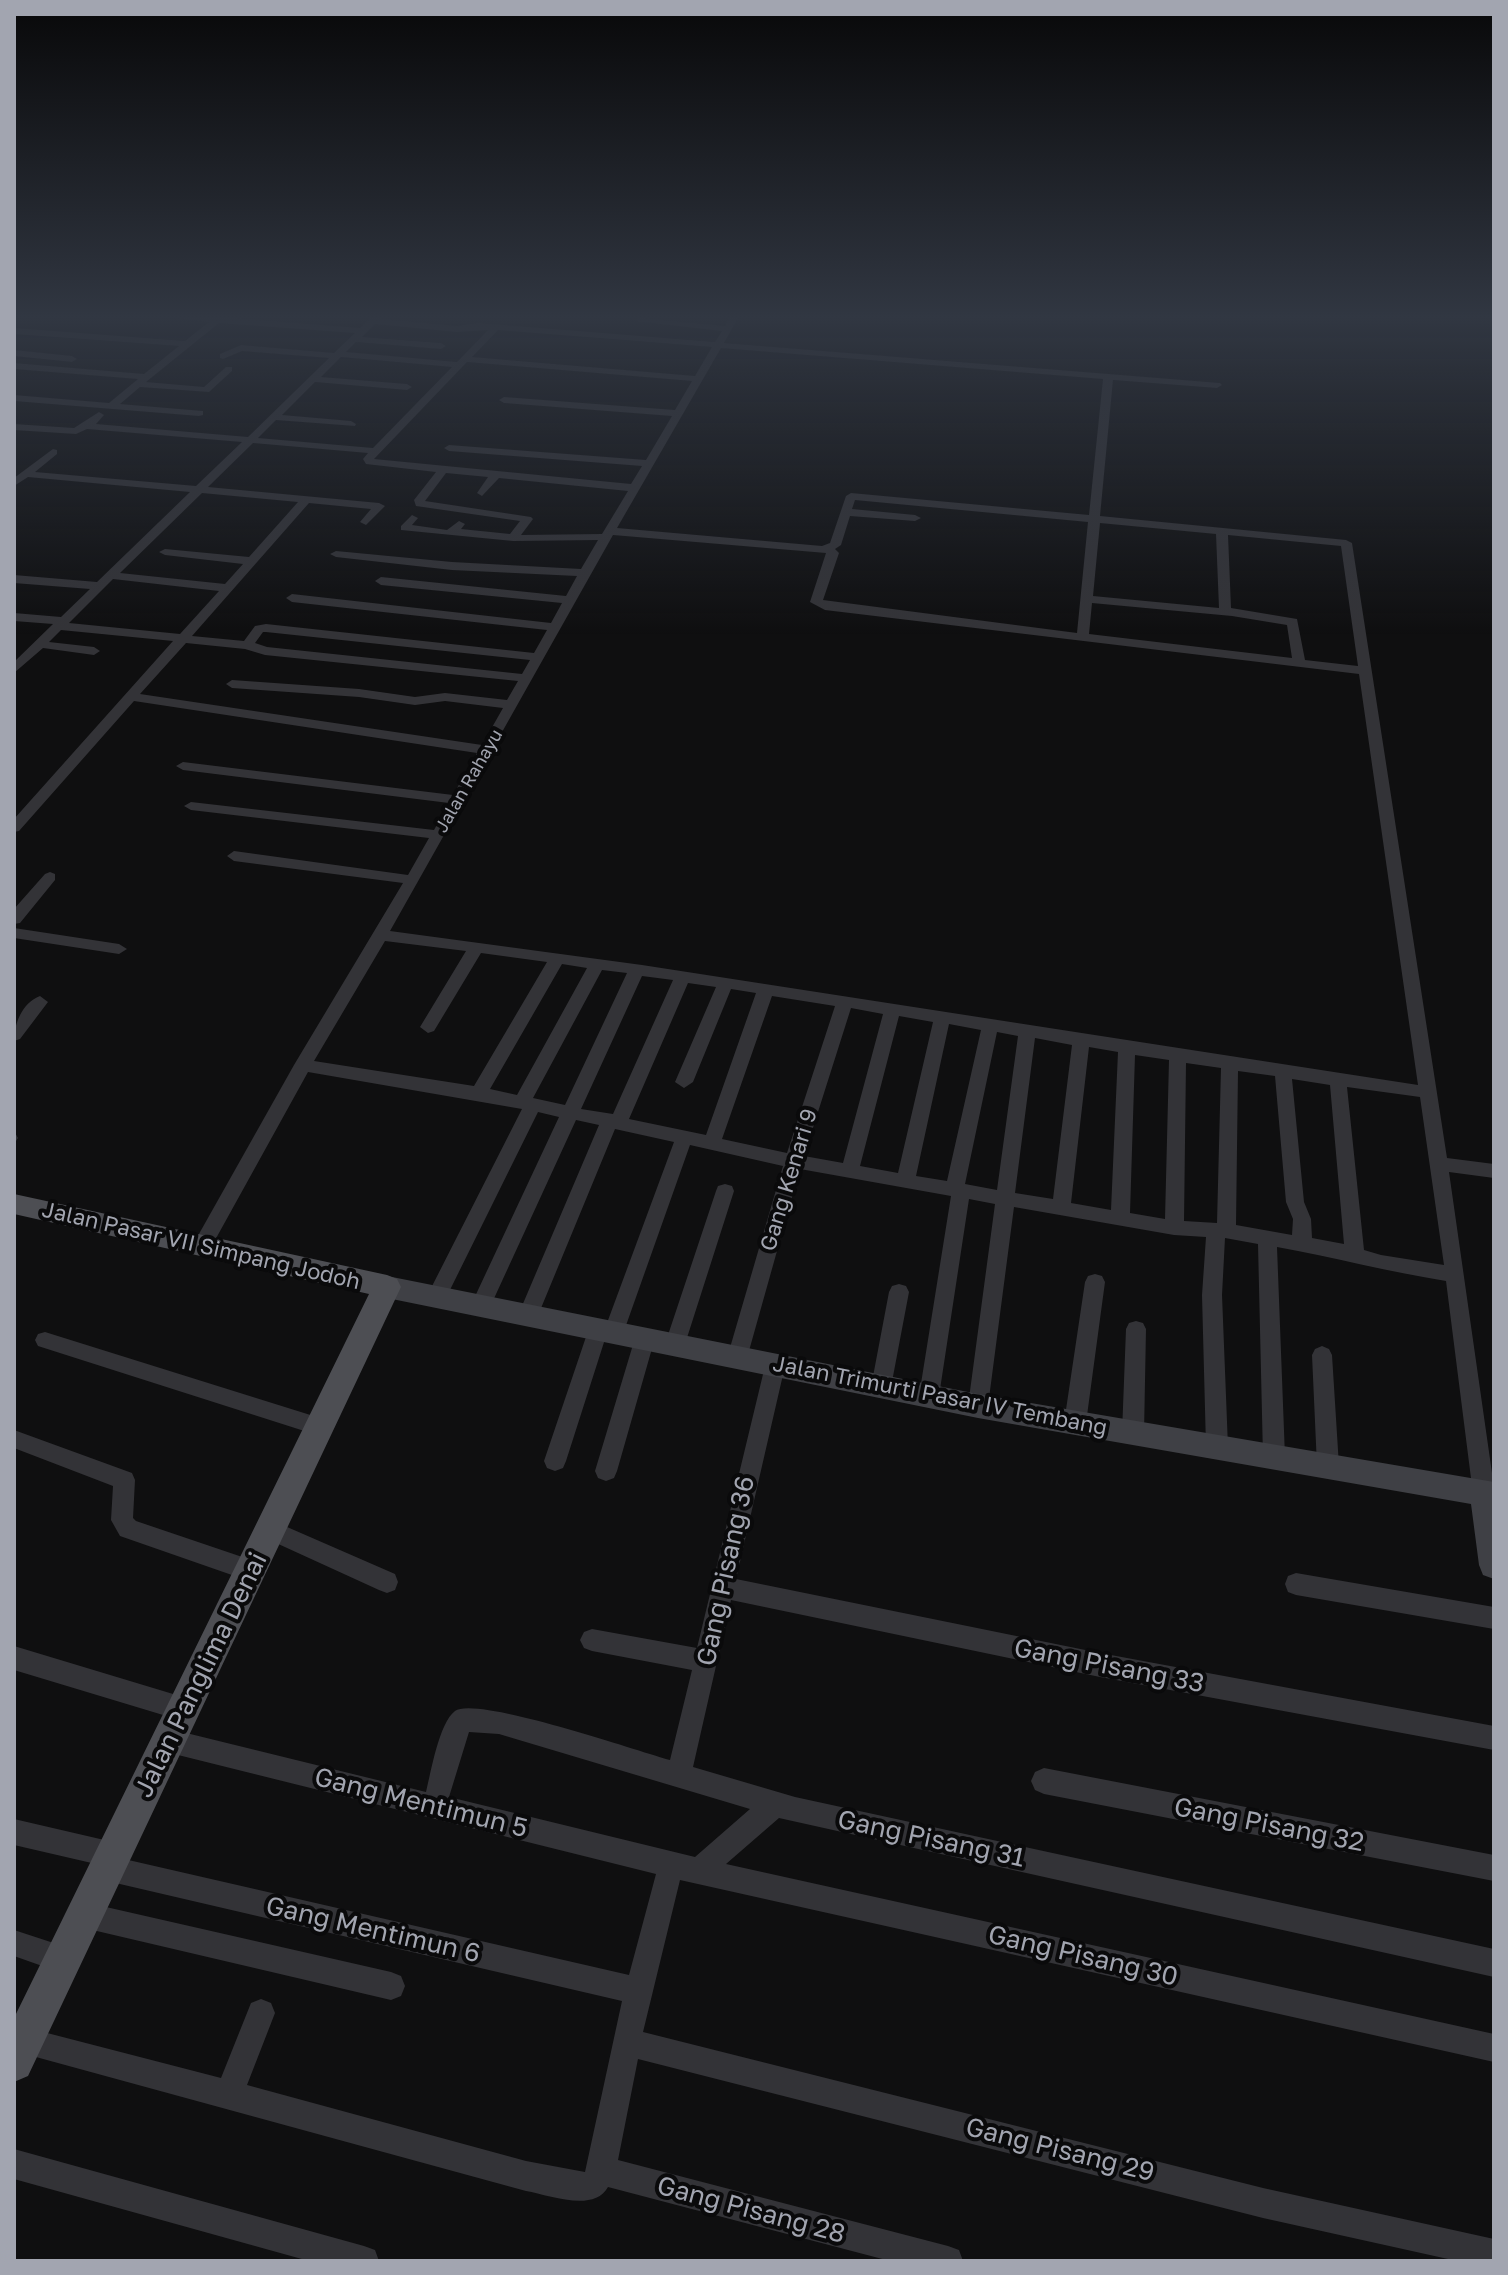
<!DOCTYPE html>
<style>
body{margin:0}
#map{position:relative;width:1508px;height:2275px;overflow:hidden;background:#0f0f10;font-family:"Golos Text",sans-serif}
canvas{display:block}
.frame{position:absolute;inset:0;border:16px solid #a2a5b0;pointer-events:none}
</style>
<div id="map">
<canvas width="1508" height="2275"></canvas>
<div class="frame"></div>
</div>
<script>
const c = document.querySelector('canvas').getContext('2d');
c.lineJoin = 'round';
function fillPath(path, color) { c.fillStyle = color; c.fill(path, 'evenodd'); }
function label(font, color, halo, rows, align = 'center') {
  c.font = font + ' "Golos Text",sans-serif'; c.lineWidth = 8; c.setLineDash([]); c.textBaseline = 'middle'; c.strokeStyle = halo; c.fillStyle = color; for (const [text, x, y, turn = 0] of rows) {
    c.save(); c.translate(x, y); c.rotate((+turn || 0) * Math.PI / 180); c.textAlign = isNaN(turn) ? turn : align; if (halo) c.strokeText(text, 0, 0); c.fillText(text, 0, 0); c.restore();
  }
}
fillPath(new Path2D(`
 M164,316H206L360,328L373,316H382L380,319L457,326L478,323L715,342L722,331L635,321L639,318L725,326L730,316H739L724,343L1220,383L1222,385L1217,388L1113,380L1100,516L1346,540L1352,543L1447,1158L1494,1164V1178L1449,1172L1494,1487L1492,1501L1484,1504L1476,1501L1473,1494L1446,1281C1389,1272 1333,1257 1277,1247L1285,1457L1282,1464L1274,1467L1266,1464L1263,1457L1258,1244L1225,1238L1222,1295L1228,1447L1225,1454L1217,1456L1209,1454L1206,1447L1202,1295L1206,1237L1174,1235L1014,1207L988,1406L985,1412L978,1415L971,1412L968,1406L995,1204L969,1199L939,1396L936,1402L929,1405L922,1402L919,1396L951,1196L800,1169L747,1358L744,1364L737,1367L730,1364L727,1358L783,1166L690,1145L624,1331L621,1337L614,1339L606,1336L566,1461L563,1468L555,1471L547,1468L544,1461L589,1328L592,1322L599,1320L607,1323L674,1142L615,1129L539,1313L536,1319L529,1321L522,1319L519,1313L599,1125L576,1120L491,1305L488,1311L481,1313L474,1311L471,1305L559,1117L538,1112L444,1302L437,1304L430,1302L427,1296L522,1109L308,1072L209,1251H195L192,1246L195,1241L294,1065L403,883L234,861L227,856L234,851L408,875L429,838L191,810L184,806L191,802L434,830L449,803L183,770L176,766L183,762L453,795L477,753L134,701L19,831L14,832V819L173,641L61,630L49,642L94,647L100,651L94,655L43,648L14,673V662L53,624L14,621V613L61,617L90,589L14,583V575L97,582L190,492L28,477L14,486V478L53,449L57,450V454L35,472L196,486L242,442L87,429L76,434L14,430V424L74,428L99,412L104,415L96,424L248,437L329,358L242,351L223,359L220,358V354L241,345L334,353L355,333L219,323L146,382L204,387L226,367H232V371L209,392L140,387L120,404L203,411V415L199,416L14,401V395L109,403L138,379L14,369V363L144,374L179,346L14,334V328L185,341L209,322ZM375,324L457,332L488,330L457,362L346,352L356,342L441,349L446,346L441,343L362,337ZM498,330L712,347L695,376L472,357ZM721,348L1103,379L1089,515L851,493L846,496L830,543L822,546L617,528ZM341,357L452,367L373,448L258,438L276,420L355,426L356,424L351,421L282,415L315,382L407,390L412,387L407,384L321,377ZM467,362L692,381L675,410L504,397L499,400L504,403L672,416L646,460L449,445L444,448L449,451L642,466L631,484L374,459ZM253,443L368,453L363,459L366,464L436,472L414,500L416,506L520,521L510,534L461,529L465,524L459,521L447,530L412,525L418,518L412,515L401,526V530L513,541L598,540L581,569L452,562L336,551L330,554L336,557L452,570L577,576L566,596L381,577L375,581L381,585L562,603L551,623L292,594L286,598L292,602L547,630L534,653L266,624L255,626L244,641L192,636L309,503L371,509L360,522L366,525L385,506L379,503L208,487ZM446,473L488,477L477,493L482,496L499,478L628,491L602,534L521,535L533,519L531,517L425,501ZM202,493L298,502L249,557L165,549L159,552L165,555L243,564L225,584L120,573ZM855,500L1088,522L1077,633L823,600L839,553L835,549L841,545L850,516L915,521L921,518L915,515L852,509ZM1100,523L1216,534L1219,608L1093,596ZM613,535L826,553L810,602L825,610L1359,674L1418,1085L642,965L390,931ZM1228,535L1341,546L1358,666L1305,660L1297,619L1231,608ZM113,579L219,591L180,634L69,623ZM1092,603L1232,616L1287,625L1292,658L1089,634ZM263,632H266L530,660L522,674L267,647L255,643ZM186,643L245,649L265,655L518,681L507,700L445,693L415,697L359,689L232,680L226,684L232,688L359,697L415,705L445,701L503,708L482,745L140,694ZM385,941L466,951L420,1027L428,1033L434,1031L481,953L547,962L474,1086L314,1061ZM562,964L587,968L517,1095L490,1089ZM602,970L627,973L565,1105L533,1098ZM642,976L673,980L613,1114L581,1109ZM688,983L716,987L675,1082L684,1088L693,1082L731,989L756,993L706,1135L629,1119ZM772,996L835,1006L787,1153L722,1139ZM851,1008L883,1014L843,1163L804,1156ZM899,1016L933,1022L898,1173L860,1166ZM949,1024L981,1030L947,1181L916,1176ZM997,1032L1018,1036L997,1190L965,1184ZM1035,1038L1072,1045L1053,1199L1015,1193ZM1089,1047L1118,1052L1111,1210L1071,1203ZM1135,1055L1169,1060L1165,1219L1130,1213ZM1186,1063L1221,1068L1217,1223L1184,1221ZM1238,1071L1275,1076L1286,1202L1293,1219L1292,1235L1236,1225ZM1292,1079L1330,1085L1344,1244L1312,1238L1311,1219L1304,1202ZM1347,1087L1420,1097L1444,1265L1381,1255L1364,1250Z
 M14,350L72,356L77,359L72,362L14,356Z
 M50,872L55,874V880L20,923L14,924V909L45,874Z
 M14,928L119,944L127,949L119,954L14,938Z
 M40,996L48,1002L20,1039L14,1041C14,1024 22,1003 40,996Z
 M725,1184L732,1186L734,1191L685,1344L682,1350L675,1352L668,1350L665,1344L716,1191L718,1186Z
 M1095,1274L1102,1276L1105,1282L1086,1423L1082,1430L1075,1432L1068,1430L1064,1423L1085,1282L1088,1276Z
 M899,1284L906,1286L909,1292L891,1387L888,1393L881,1396L874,1393L871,1387L889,1292L892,1286Z
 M1136,1321L1143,1323L1146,1329L1144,1433L1141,1440L1133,1442L1125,1440L1122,1433L1126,1329L1129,1323Z
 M645,1330L652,1332L655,1338L617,1471L614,1478L606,1481L598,1478L595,1471L635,1338L638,1332Z
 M45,1332L320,1418L327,1420L331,1427L327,1434L320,1436L38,1346L35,1340L38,1334Z
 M1322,1346L1329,1349L1332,1355L1339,1466L1336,1473L1328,1476L1320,1473L1317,1466L1312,1355L1315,1349Z
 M775,1357L782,1360L785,1366L736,1579L1100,1653L1494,1726V1750L1100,1677L731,1600L693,1767L795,1797L1494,1949V1977L779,1818L726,1864L1494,2034V2062L680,1880L643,2032L1263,2188L1494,2239V2261H1457L1263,2218L638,2059L618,2160L948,2246L959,2250L963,2261H890L608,2187C594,2213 549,2195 526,2191L14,2051V2031L24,2027L221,2078L251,2003L261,1999L271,2003L275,2013L247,2085L526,2161L585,2172L622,2001L107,1881L98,1877L94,1868L96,1864L14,1845V1819L113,1842L122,1846L126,1855L124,1859L629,1975L656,1874L170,1753L161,1750L158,1741L161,1732L170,1729L426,1792C431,1772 439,1723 455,1711C475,1695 638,1751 670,1760L692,1670L592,1651L584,1648L580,1640L584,1632L592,1629L697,1648L765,1366L768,1360ZM469,1732L499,1734L750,1809L695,1857L449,1797Z
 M14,1430L132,1473L135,1480L133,1518L136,1521L260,1563L263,1571L260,1579L252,1582L120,1536L111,1520L113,1486L14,1448Z
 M271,1520L395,1574L398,1582L395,1590L387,1593L379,1590L263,1537L260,1530L263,1523Z
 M1296,1573L1494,1607V1629L1296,1595L1288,1592L1285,1584L1288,1576Z
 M14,1646L183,1697L192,1700L195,1709L192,1718L183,1721L14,1670Z
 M1044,1768L1494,1855V1881L1044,1794L1035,1790L1031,1781L1035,1772Z
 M84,1902L391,1972L401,1976L405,1986L401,1996L391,2000L84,1928L75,1924L71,1915L75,1906Z
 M14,1930L72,1949L76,1959L72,1969L62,1973L14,1956Z
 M14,2149L364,2246L375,2250L379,2261H309L14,2179Z`), '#333337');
fillPath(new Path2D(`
 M387,1276L978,1394L1494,1482V1579L1483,1575L1479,1565L1471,1504L978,1418L387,1298L378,1295L374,1287L378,1279Z`), '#3f4045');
fillPath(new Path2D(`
 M14,1194L387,1275L397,1279L401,1287L28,2076L14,2082V2018L369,1294L14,1214Z`), '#4d4e53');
fillPath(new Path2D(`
 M14,1131L18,1138L14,1144Z`), '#2e2f32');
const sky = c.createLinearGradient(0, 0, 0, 635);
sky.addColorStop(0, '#080809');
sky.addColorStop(0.5, '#313742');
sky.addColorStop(1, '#31374200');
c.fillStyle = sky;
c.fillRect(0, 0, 1508, 635);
label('18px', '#a2a5b0', '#0a0a0b', [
 ["Jalan Rahayu",469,781,-60]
]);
label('22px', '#a2a5b0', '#0a0a0b', [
 ["Gang Kenari 9",789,1180,-73],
 ["Jalan Pasar VII Simpang Jodoh",201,1246,13],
 ["Jalan Trimurti Pasar IV Tembang",940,1396,11]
]);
label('26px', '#a2a5b0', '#0a0a0b', [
 ["Gang Pisang 36",726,1571,-78],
 ["Gang Pisang 33",1109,1666,11],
 ["Jalan Panglima Denai",201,1675,-64],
 ["Gang Mentimun 5",421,1803,14],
 ["Gang Pisang 32",1269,1825,11],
 ["Gang Pisang 31",931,1839,12],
 ["Gang Mentimun 6",373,1930,13],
 ["Gang Pisang 30",1083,1956,13],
 ["Gang Pisang 29",1060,2150,14],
 ["Gang Pisang 28",751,2210,15]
]);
</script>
